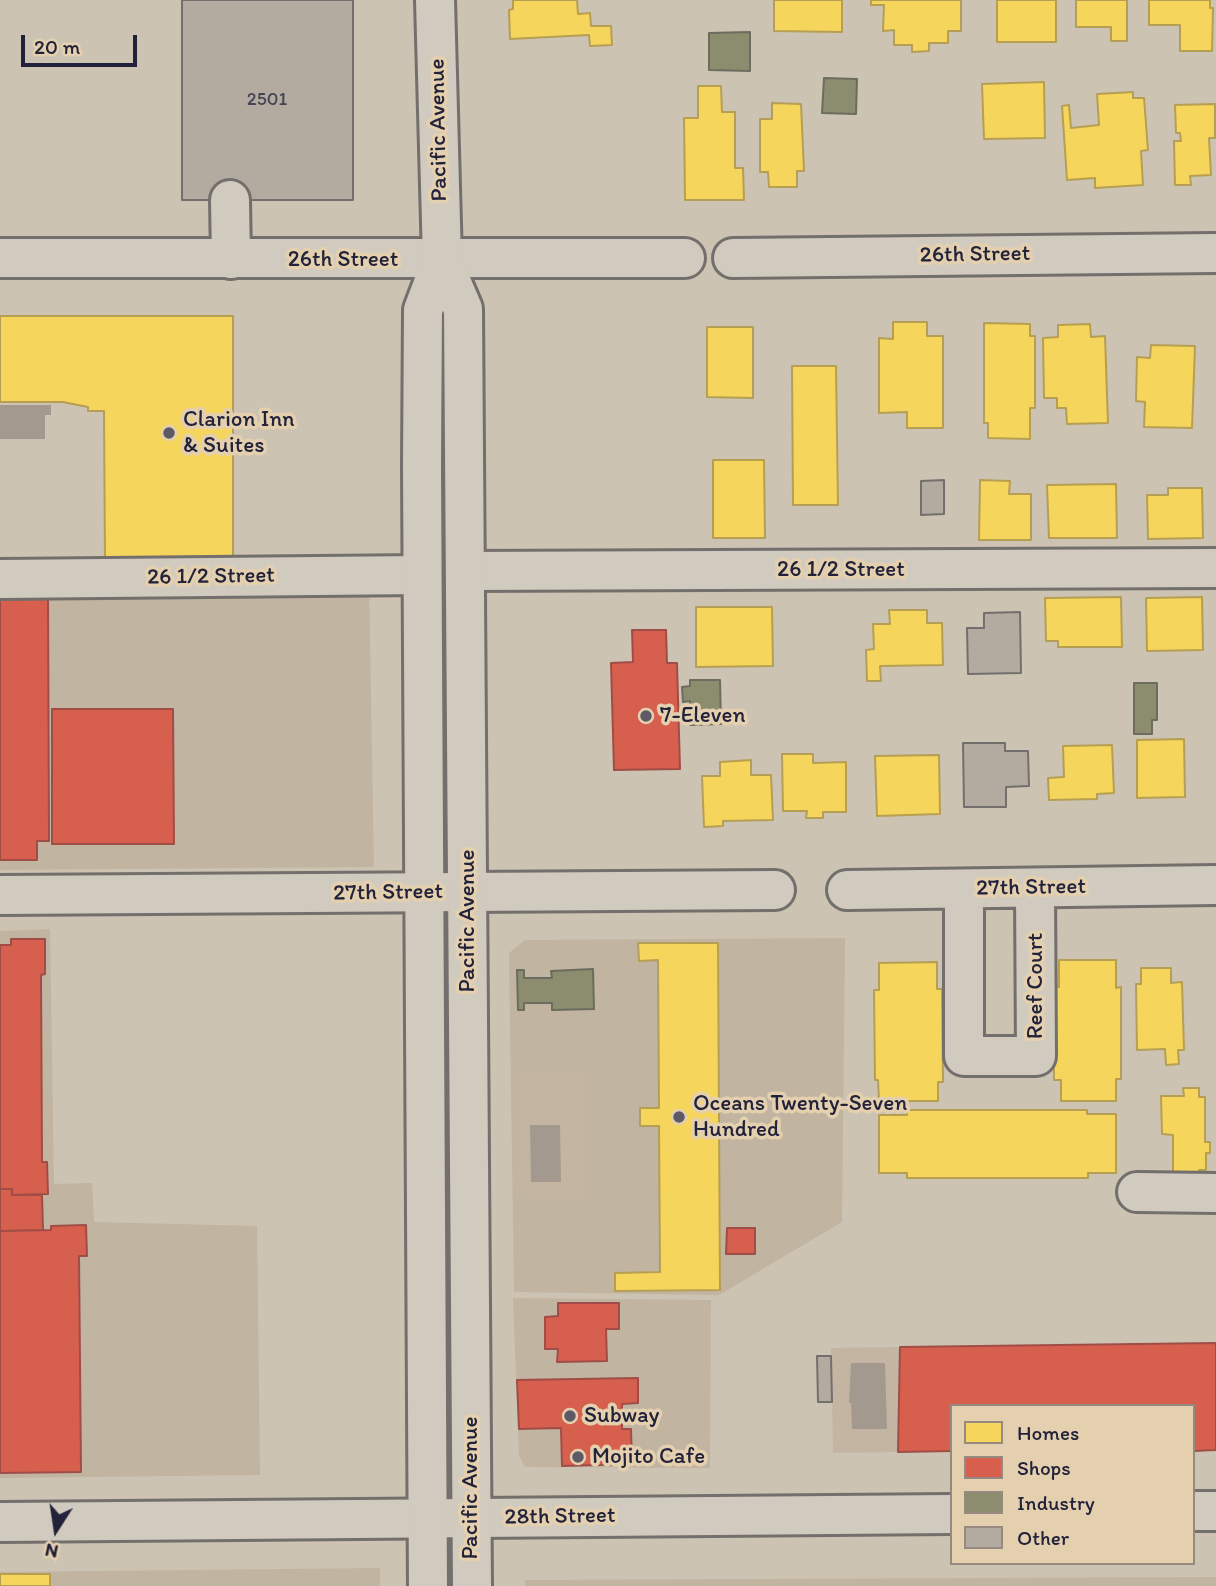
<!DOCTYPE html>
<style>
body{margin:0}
#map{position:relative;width:1216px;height:1586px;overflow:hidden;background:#cdc3b2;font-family:Itim,sans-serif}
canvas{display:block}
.legend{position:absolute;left:950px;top:1404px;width:245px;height:161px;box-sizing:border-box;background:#e4d0ae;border:2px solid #968a80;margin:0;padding:9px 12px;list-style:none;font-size:21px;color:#22223b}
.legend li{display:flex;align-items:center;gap:14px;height:35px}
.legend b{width:35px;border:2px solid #968a80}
.north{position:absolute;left:21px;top:1495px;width:70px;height:70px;-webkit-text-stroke:5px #e4d0ae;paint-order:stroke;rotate:192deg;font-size:19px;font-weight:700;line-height:28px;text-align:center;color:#22223b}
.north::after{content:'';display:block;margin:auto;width:24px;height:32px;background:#22223b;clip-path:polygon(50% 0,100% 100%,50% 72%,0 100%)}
.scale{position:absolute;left:21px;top:35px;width:116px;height:32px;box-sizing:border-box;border:4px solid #22223b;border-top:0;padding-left:9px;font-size:21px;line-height:24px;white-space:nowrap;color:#22223b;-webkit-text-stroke:5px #e4d0ae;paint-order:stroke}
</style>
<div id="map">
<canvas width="1216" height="1586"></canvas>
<ul class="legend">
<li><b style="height:19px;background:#f6d55c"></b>Homes</li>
<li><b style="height:19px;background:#d6604d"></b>Shops</li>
<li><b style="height:19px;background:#8c8c6e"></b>Industry</li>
<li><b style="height:19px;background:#b3aba0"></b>Other</li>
</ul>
<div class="north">N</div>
<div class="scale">20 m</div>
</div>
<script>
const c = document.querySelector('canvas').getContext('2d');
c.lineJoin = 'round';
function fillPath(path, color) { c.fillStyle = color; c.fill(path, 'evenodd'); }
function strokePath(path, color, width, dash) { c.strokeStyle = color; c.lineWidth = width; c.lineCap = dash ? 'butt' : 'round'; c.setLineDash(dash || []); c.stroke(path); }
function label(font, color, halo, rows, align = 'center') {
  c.font = font + ' Itim,sans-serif'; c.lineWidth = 7; c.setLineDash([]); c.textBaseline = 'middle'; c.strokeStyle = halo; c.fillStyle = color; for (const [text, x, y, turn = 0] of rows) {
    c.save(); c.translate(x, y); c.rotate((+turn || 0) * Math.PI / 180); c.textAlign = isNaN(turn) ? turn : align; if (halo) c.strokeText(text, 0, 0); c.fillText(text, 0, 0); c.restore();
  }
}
fillPath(new Path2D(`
 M369,583L374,867L0,870V588Z
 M50,929L54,1184L92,1183L94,1222L257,1226L260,1475L0,1478V931Z
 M845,938L842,1222L719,1295L514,1292L509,953L525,940Z
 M513,1298L711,1300L710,1468L525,1467L519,1455Z
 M380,1568V1586H0V1572Z
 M1216,1577V1586H525V1580Z`), '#c1b4a1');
fillPath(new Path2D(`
 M583,1070L585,1197H520L518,1071Z
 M900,1347L898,1452L833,1453L831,1348Z`), '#c3b5a2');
fillPath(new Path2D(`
 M0,405H51V415H45V439H0Z
 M530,1125H560L561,1182H531Z
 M851,1363H885L887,1429H852L851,1403H849Z`), '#a4998e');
const homes = new Path2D(`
 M513,0H577L578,14L590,13L591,26H611L612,45L590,46L589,35L510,39L509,10L513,9Z
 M774,0H842V32L774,31Z
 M871,0H961V31H948V43H929V51L912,52V45H894V30L883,31L884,5H871Z
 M997,0H1056V42H997Z
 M1076,0H1127V41H1111V27H1076Z
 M1149,0H1210V8H1213L1212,51H1180V25H1149Z
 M1044,82L1045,138L984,139L982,84Z
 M698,86H721L722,112H735V168H743L744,200H685L684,118H698Z
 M1133,92V98H1144L1148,150L1141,151L1143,185L1095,188V178L1067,180L1062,106L1069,105L1071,128L1099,125L1097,94Z
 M772,103L801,104L804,171H797V187H769L768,172H760V119H772Z
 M1215,104V138H1209L1211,175L1190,176L1191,185H1175L1174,141H1181L1180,133H1176L1175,105Z
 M0,316H233V561H105L104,411H88V407L63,402H0Z
 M893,322H927V336H943V428H907V412L879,413V338L893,339Z
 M984,323L1030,324V336H1035V408H1030V439L988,438V423H984Z
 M1090,324L1091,337L1105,336L1108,423L1067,424L1066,408H1057V398H1044L1043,338L1058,337V325Z
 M707,327H753V398L707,397Z
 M1151,345L1195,346L1192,428L1144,427L1145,402L1136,401L1137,357L1150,358Z
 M792,366H836L838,505H793Z
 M713,460H764L765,538H713Z
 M980,480L1010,481L1009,494H1031V540H979Z
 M1116,484L1117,538H1049L1047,485Z
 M1168,488H1202L1203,538L1148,539L1147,495H1168Z
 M1121,597L1122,647H1058V641H1046L1045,598Z
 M1202,597L1203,650L1147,651L1146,598Z
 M696,607H772L773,666L696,667Z
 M889,610H927V623H942L943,665L880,666L881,681H867L866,650L874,649L873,624H890Z
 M1184,739L1185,797L1137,798V740Z
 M1112,745L1114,793L1097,794V799L1049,800L1048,778L1064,777L1063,746Z
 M782,754H813V763L846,762V812H823V818H806L807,811H783Z
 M939,755L940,814L877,816L875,756Z
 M751,760V775H771L773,820L723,821V826L704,827L702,776H720V762Z
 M638,943H718L720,1290L615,1291V1273L660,1272L659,1126H640V1108H659L658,960L639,961Z
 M1059,960H1116V988L1121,987V1079H1116V1101H1061V1080H1054L1053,987H1059Z
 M937,962V989H942L943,1082H938V1101H879L878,1080H875L874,990H879V963Z
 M1141,968H1171V983L1182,982L1184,1050H1178L1179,1064L1166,1065L1165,1049L1137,1050L1136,984H1141Z
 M1183,1088H1199V1097H1205V1142H1210V1153H1206V1170H1199V1178H1173V1135L1162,1134L1161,1096H1184Z
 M907,1110H1087V1114H1116V1173H1088V1178H907V1173H879V1115H907Z
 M0,1574H50V1586H0Z`);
fillPath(homes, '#f6d55c');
strokePath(homes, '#b69f52', 2);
const shops = new Path2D(`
 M0,595H48L49,841H37V860H0Z
 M632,630H666L667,663H677L680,769L614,770L611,663L633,662Z
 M52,709H173L174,844H52Z
 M11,939H45V974L41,975L42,1162H47L48,1194L12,1195V1189H0V945H11Z
 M0,1189H12V1195H42L43,1230L0,1231Z
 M86,1225L87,1256H79L81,1472L0,1473V1231L51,1230V1226Z
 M727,1228H755V1254H726Z
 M558,1303H619V1329H606L607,1361L557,1362L558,1349H545V1317L558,1316Z
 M1216,1343V1450L1193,1451V1406H952V1451L898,1452L900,1347Z
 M638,1378V1403L622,1404V1429H631L632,1464L562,1466L561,1428L519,1429L517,1380Z`);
fillPath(shops, '#d6604d');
strokePath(shops, '#a04d48', 2);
const industry = new Path2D(`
 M750,32V71L709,70V33Z
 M824,78L857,79L856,114L822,113Z
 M690,680H720L721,724L690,725V701L683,702L682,687L690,686Z
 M1134,683H1157V720H1152V734H1134Z
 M593,969L594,1009L552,1010V1003H524V1010H518L517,970H524V978H552L551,971Z`);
fillPath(industry, '#8c8c6e');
strokePath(industry, '#6c6c5f', 2);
const building = new Path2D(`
 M182,0H353V200H182Z
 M944,480V514L921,515V481Z
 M1020,612L1021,673L968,674L967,628H984V613Z
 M963,743H1005V751H1028L1029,786L1006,787V807H964Z
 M817,1356H831L832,1402H818Z`);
fillPath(building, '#b3aba0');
strokePath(building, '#736f6c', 2);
const minor = new Path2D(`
 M230,200L231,259
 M0,258H685
 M733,258L1216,253
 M465,571L1216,568
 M0,579L422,575
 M964,889V1056H1036L1035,888
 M847,890L1216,885
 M0,895L775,890
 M1137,1192L1216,1193
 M1193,1511H1216
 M0,1522L952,1514`);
const highway = new Path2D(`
 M442,260L463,309L472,1586
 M428,1586L422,465L423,310L442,260L435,0`);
strokePath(minor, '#736f6c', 44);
strokePath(highway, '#736f6c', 44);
strokePath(minor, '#d1cabe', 38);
strokePath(highway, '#d1cabe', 38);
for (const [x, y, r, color] of [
 [169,433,7,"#5e5a65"],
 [646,716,7,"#5e5a65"],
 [679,1117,7,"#5e5a65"],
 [570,1416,7,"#5e5a65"],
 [578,1457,7,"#5e5a65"]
]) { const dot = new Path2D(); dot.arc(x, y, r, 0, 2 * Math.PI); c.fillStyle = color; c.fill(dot); strokePath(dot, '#e4d0ae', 2.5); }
label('19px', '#464454', null, [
 ["2501",267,100]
]);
label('23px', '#22223b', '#e4d0ae', [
 ["Pacific Avenue",439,130,-91],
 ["26th Street",975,255,-1],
 ["26th Street",343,260],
 ["26 1/2 Street",841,570],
 ["26 1/2 Street",211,577,-1],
 ["27th Street",1031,888,-1],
 ["27th Street",388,893,-1],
 ["Pacific Avenue",468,921,-90],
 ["Reef Court",1036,986,-90],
 ["Pacific Avenue",471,1488,-90],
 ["28th Street",560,1517,-1]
]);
label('23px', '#22223b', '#e4d0ae', [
 ["Clarion Inn",183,420],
 ["& Suites",183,446],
 ["7-Eleven",660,716],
 ["Oceans Twenty-Seven",693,1104],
 ["Hundred",693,1130],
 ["Subway",584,1416],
 ["Mojito Cafe",592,1457]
], 'left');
</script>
